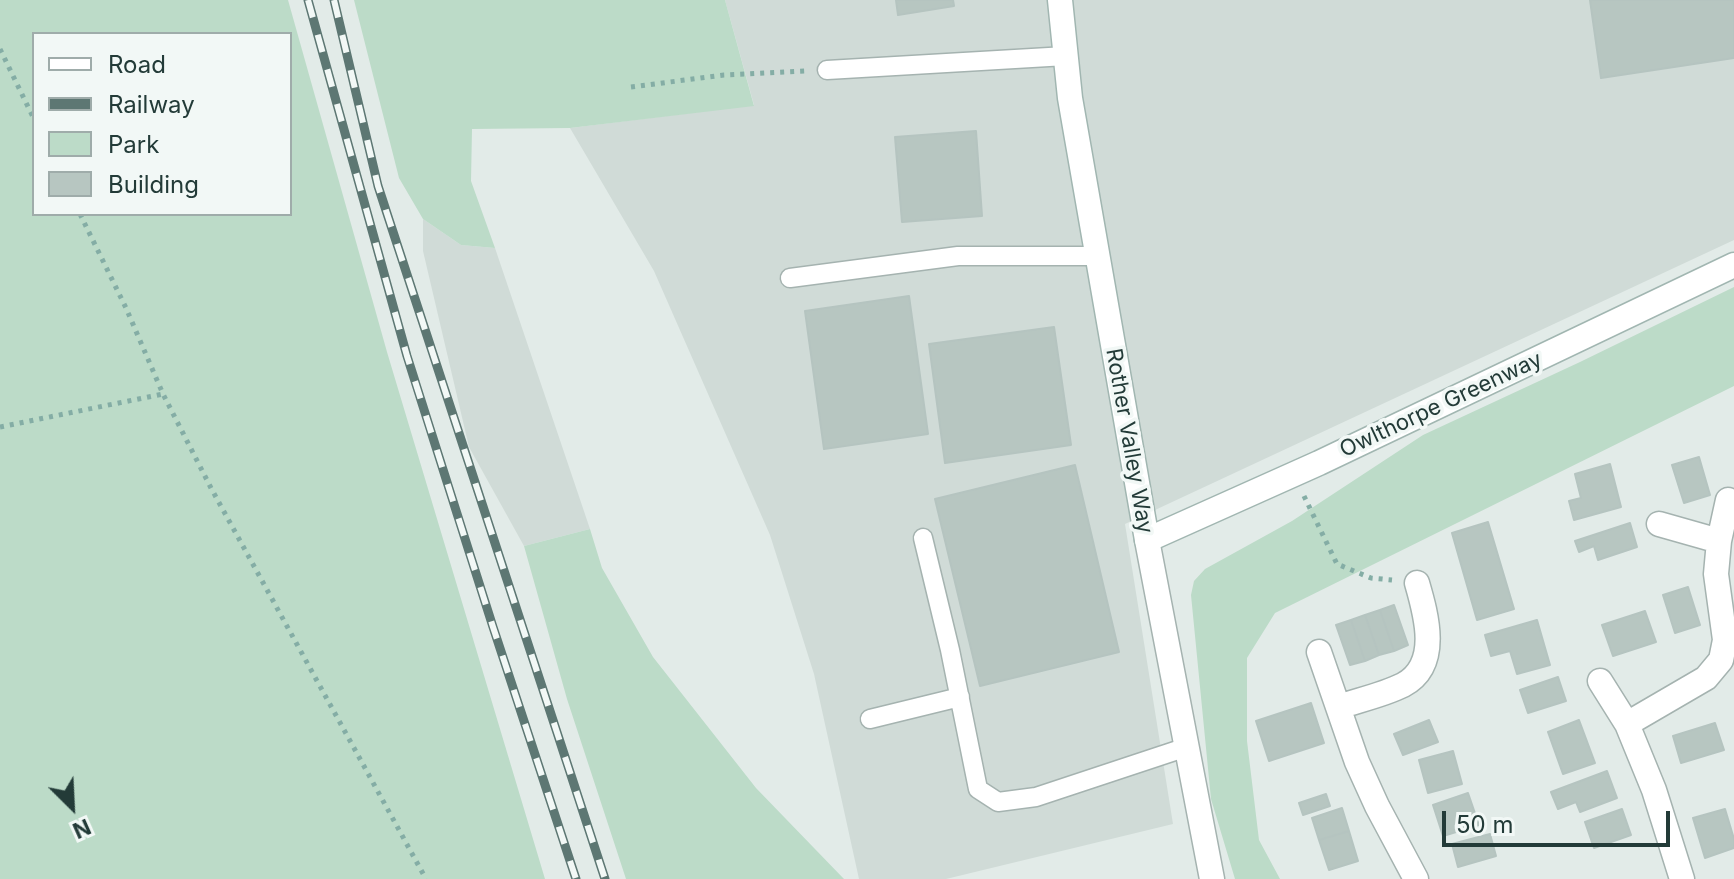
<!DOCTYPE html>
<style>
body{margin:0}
#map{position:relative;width:1734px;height:879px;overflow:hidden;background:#e2ebe8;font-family:Inter,sans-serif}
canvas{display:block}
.legend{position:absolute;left:32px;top:32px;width:260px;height:184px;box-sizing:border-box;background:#f2f8f6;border:2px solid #9facaa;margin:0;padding:10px 14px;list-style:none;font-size:24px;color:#233b38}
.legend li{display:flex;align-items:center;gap:16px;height:40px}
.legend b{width:40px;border:2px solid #9facaa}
.north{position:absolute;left:32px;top:767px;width:80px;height:80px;-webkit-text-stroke:6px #f2f8f6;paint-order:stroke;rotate:156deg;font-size:22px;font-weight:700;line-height:32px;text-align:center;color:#233b38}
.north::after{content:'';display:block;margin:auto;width:28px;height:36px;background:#233b38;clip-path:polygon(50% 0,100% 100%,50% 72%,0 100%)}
.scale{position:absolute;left:1442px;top:811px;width:228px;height:36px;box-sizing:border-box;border:4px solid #233b38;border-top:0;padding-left:10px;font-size:24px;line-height:28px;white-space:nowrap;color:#233b38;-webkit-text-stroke:6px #f2f8f6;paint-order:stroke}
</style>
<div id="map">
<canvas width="1734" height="879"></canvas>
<ul class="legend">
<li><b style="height:10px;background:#fff"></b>Road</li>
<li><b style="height:10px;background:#5d7773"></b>Railway</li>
<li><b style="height:22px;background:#bcdbc8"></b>Park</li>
<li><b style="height:22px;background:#b7c6c1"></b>Building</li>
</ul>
<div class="north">N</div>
<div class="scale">50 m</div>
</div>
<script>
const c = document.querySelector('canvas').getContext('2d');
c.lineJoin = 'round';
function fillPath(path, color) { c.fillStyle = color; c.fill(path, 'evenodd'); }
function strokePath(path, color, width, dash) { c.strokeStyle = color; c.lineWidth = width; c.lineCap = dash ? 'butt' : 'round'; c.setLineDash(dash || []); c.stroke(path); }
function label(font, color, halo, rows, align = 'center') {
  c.font = font + ' Inter,sans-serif'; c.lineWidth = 7; c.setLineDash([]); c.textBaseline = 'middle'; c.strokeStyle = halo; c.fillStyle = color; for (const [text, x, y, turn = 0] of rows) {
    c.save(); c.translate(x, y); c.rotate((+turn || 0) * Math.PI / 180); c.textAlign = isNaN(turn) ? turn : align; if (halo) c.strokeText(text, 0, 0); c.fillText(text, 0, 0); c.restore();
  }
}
fillPath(new Path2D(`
 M725,0H1734V240L1125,524L1173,824L946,879H859L814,674L770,535L654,271L570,128L754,105Z
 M423,219L461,245L495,248L590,529L524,546L469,447L423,251Z`), '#d0dbd7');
fillPath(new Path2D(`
 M0,0H288L387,352L545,879H0ZM34,34H290V214H34Z
 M354,0H725L754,106L570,128L472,129L471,181L495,248L461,245L423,219L399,178Z
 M1734,287V386L1275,613L1247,658V741L1259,840L1280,879H1235L1211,799L1191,595L1194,581L1205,569L1292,521L1423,435L1580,362Z
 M590,529L602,568L653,657L756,788L844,879H626L567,699L524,546Z`), '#bcdbc8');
const building = new Path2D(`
 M896,0H953L954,6L898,15Z
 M1590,0H1734V58L1601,78Z
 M976,131L982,216L902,222L895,137Z
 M909,296L928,434L824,449L805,311Z
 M1054,327L1071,445L945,463L929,344Z
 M1699,457L1710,495L1684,503L1672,465Z
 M1610,464L1621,507L1574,520L1569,501L1581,498L1575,474Z
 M1075,465L1119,652L980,686L935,499Z
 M1488,522L1514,609L1477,620L1452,533Z
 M1630,523L1637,547L1598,560L1594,546L1579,552L1575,541Z
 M1688,587L1700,625L1675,633L1663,595Z
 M1394,605L1408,645L1394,651L1380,610Z
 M1380,610L1394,651L1379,655L1365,615Z
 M1645,611L1656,642L1613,656L1602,625Z
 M1365,615L1379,655L1365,661L1351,620Z
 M1351,620L1365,661L1350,665L1336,625Z
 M1537,620L1550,665L1517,674L1510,651L1491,656L1485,635Z
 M1558,677L1566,701L1528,713L1520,690Z
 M1311,703L1324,743L1269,761L1256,721Z
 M1429,720L1438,742L1403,755L1394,734Z
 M1579,720L1595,763L1563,774L1548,732Z
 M1715,723L1724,750L1681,763L1673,736Z
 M1453,751L1462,784L1428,793L1419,760Z
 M1607,771L1617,798L1580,812L1576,802L1558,809L1551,792Z
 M1468,793L1479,825L1443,836L1433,805Z
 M1326,794L1330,806L1303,815L1299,803Z
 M1342,808L1349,831L1319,840L1312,818Z
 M1622,809L1631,835L1594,848L1585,822Z
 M1725,809L1734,839V848L1705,858L1693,818Z
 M1349,831L1358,861L1329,870L1319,840Z
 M1490,834L1496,856L1458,867L1452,844Z`);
fillPath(building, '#b7c6c1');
strokePath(building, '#b5c4c0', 2);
const lane = new Path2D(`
 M827,70L1066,56
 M790,278L958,256H1097
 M923,538L950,650L978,789L998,802L1036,797L1187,747
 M870,719L960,697`);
const street = new Path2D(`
 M1659,524L1719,541L1728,500
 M1147,540L1212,879
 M1319,652L1357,762L1377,806L1416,879
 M1600,681L1627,724L1654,790L1682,879
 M1338,707C1359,700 1383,695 1403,685C1441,665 1426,614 1417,583
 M1627,724L1706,678L1721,660L1725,640L1716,574L1719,541`);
const secondary = new Path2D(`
 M1060,0L1070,98L1147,540L1319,463L1734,265`);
strokePath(lane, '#a5b3b0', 21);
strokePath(street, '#a5b3b0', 27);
strokePath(secondary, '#a1b6b1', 27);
strokePath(new Path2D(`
 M0,49L34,119
 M631,87L724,75L806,71
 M80,214L126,308L163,394L211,488L426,879
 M0,427L163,394
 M1304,496L1337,564L1371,578L1392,580`), '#84ada5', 5, [4, 6]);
strokePath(lane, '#fff', 18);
strokePath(street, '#fff', 24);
strokePath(secondary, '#fff', 24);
const rail = new Path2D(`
 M308,0L407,356L493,627L576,879
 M334,0L378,186L605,879`);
strokePath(rail, '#5d7773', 9);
strokePath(rail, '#f2f8f6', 6, [18]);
label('22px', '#233b38', '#f2f8f6', [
 ["Owlthorpe Greenway",1441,405,-25],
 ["Rother Valley Way",1129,441,80]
]);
</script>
